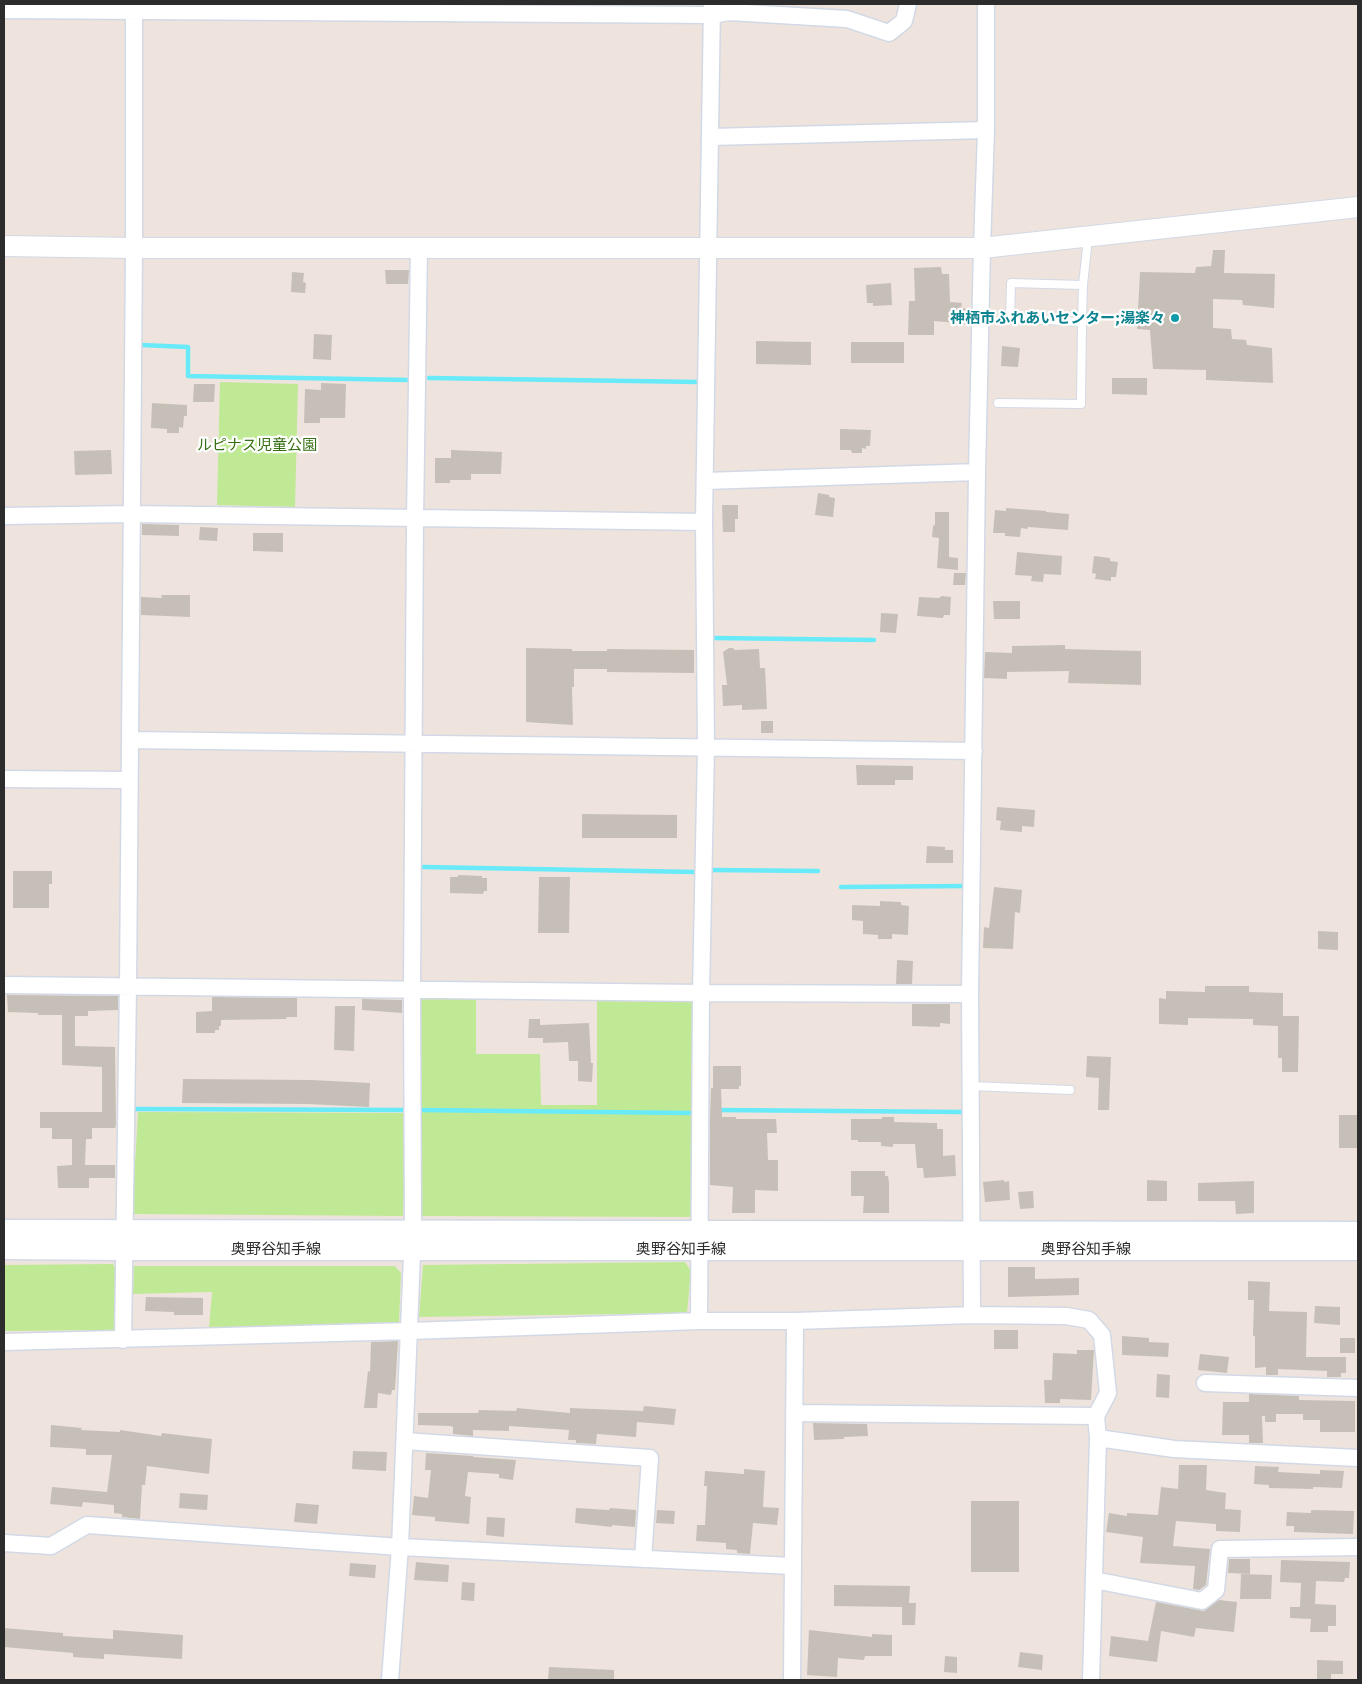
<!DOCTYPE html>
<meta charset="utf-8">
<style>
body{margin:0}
#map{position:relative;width:1362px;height:1684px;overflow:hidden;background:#eee4dd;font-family:"Golos Text",sans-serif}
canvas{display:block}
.frame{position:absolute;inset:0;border:5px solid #2c2c2c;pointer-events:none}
</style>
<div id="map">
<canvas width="1362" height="1684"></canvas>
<div class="frame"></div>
</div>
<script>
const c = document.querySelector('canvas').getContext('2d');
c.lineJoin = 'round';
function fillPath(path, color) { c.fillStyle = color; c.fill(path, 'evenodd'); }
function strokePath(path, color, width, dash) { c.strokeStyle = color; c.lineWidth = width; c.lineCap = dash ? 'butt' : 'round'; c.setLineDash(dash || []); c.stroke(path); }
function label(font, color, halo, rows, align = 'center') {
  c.font = font + ' "Golos Text","Noto Sans JP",sans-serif'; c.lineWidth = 4.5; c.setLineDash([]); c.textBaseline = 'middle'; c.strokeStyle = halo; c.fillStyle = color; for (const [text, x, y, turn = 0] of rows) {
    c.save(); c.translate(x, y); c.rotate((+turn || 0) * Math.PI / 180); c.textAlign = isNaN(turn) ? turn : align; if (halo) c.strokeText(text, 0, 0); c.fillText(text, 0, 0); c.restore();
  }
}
fillPath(new Path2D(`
 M220,382L298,384L295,507L217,505Z
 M421,998L476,999V1054H540L541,1105H597V1001L694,1002V1217L421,1216Z
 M138,1112L407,1113L403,1216L132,1214Z
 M685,1262L691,1271L687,1313L419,1317L423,1265Z
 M113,1264L117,1271L114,1330L4,1331V1265Z
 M134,1266H395L401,1273L399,1322L209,1328L212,1292L133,1294Z`), '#c0e995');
strokePath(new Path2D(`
 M141,345L188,347V376L409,380
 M429,378L699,382
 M714,638L874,640
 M423,867L695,872
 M712,870L818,871
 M841,887L965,886
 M134,1109L403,1110
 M420,1110L690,1113
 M717,1110L964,1112`), '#68eaf8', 4.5);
fillPath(new Path2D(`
 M1213,250H1225L1224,273L1275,274L1274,308L1243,305L1242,300L1213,299V328L1231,329L1232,339L1246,340L1247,345L1272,348L1273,383L1206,380V370L1153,369L1150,330L1137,329L1140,272L1195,273L1196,267L1211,266Z
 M941,267L942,274H949L950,302L962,303L961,308L971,309L970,324L934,321V335H908L909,301H915L914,268Z
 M385,270H409L408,284H386Z
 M292,272L304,273L303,282L306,283L305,293L291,292Z
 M891,283L892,305L873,306V303H867L866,285Z
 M314,334L332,335L331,360L313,359Z
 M756,341L811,342V365L756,364Z
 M851,342H904V363H851Z
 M1002,346L1020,348L1018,367L1001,366Z
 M1112,378H1147V395L1112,394Z
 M321,383L346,384L345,418H320V423H304L305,389L321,390Z
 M194,384H215L214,402H193Z
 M152,403L187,405V416H184L183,428L179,427V433H167V429L151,428Z
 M840,429L871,430L870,446H866V449L862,448V453H852L851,450H840Z
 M111,450L112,474L75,475L74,451Z
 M451,450L502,452L501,474H471V480H450V483H435V458H451Z
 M818,493L829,495V497L835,498L833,517L815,515Z
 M722,505H738V519H735V532H723Z
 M1006,508L1046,511V512L1069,514L1068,530L1028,527L1027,529L1021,528L1020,537L1005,536V533H993L995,510L1006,511Z
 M935,512H949V557L958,558V570L937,568L939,538L932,537L933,526L935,525Z
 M142,524L179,525V536L142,535Z
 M200,527L218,528L217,541L199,540Z
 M253,533H283V552L253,551Z
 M1017,552L1062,556L1061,575L1044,574L1043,582L1031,581L1032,576L1015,575Z
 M1094,556L1110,558V561L1118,562L1116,577H1111V581L1095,579L1096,574L1092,573Z
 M954,573H966L965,585H953Z
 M161,595H190V617L141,615V597L162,598Z
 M942,596L951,597L950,615H944L943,618L917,616L919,597L939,598Z
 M993,601H1020V619H994Z
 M881,613L898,614L896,633L880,632Z
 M1065,645V649L1141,651V685L1068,683L1069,671L1007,672V679L984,678L985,652L1012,653V646Z
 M526,648L572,649V651H607V649L694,650V673L607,672V669H574V687H572L573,725L526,722Z
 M729,648H733L735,650L759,649L760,668H765L767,709L742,710V705L723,706L722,685H727L723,652Z
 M761,721H773V733H761Z
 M856,765L913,766V780H895V785H857Z
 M997,807L1035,810L1034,827L1022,826V832L1000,830L1001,821L996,820Z
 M582,814L677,815V838H582Z
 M927,846L945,847V850H953V863H926Z
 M13,871H52V884H49V908H13Z
 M459,875L482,876V878H487V891H484L483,894L450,893V877H457Z
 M539,877H570L569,933H538Z
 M994,887L1022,890L1020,913L1015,912L1013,949L983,948L984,927L989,928Z
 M880,901L901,902V905L909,906L908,935L892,934V939H878V935L863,934V921L852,920V905L880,906Z
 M1318,931L1338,932V950L1318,949Z
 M897,960L913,961L912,984H896Z
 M1205,986H1249V992L1283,993V1016H1299L1298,1072H1282V1058H1278V1026L1253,1025V1019L1188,1018V1025L1159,1024V998L1166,999V991L1205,992Z
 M7,995L118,996V1010L88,1011V1016H75V1046L115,1047L116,1125L115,1128H92V1139H86L85,1165H115V1178H89V1188H58L57,1166L72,1165V1139H52V1128H40V1112H102V1067L62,1065V1015H38V1013L8,1012Z
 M212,997L297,998V1017H287L286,1019L221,1020V1026H219V1030H215V1033H196V1012L212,1011Z
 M362,999L402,1000V1013L362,1010Z
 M912,1004H950V1024L940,1023V1027L912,1026Z
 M335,1006H355L354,1051L334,1050Z
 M529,1019H540V1025L589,1023L591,1063H593L592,1082L578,1081V1061H569L568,1042L543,1043V1038H528Z
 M1087,1056L1111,1057L1109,1110H1098L1099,1078L1086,1077Z
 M713,1066H741V1086H739V1089H721L722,1117H736V1119H776L777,1133H767L768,1160H778V1191L755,1190V1213H732L733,1187L710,1185V1118L711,1088H713Z
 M183,1079L312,1080L370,1083L369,1107L308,1104L182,1103Z
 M1339,1115H1358V1148H1339Z
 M882,1117H894V1122L937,1123V1129H943V1156L955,1155L956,1176L924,1178L923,1168H917L915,1144H893V1147L881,1146V1142H858V1140H851V1119H882Z
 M851,1171H885V1176H888L889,1183V1213H863L864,1196H851Z
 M1004,1180V1182L1009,1181L1010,1200L985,1202L983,1182Z
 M1147,1180L1167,1181V1201H1147Z
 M1254,1181V1213L1236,1214L1235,1201H1198V1183Z
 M1033,1191L1034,1208L1020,1209L1018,1192Z
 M1008,1267H1035V1279L1079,1278V1295L1008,1297Z
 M1248,1281L1270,1282L1269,1311L1307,1312L1306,1357H1346V1373H1341V1377H1327V1371L1278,1369V1375H1266V1367L1255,1368V1336H1253L1254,1300H1248Z
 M146,1297L203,1298V1315H174V1312L145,1311Z
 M1315,1306L1340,1307V1325L1314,1323Z
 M994,1330H1018V1349H994Z
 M1122,1336L1149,1338V1342L1169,1343L1168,1357L1122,1355Z
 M1340,1338H1355V1353H1340Z
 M398,1341L395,1390H392L391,1395L378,1393L377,1408H364L368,1371L370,1372L371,1342Z
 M1077,1350H1094L1091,1400L1060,1399V1403H1045L1044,1380H1052L1053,1353L1077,1354Z
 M1200,1354L1229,1357L1227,1373L1198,1370Z
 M1157,1374L1170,1375L1169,1398L1156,1397Z
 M1249,1394L1299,1396V1400L1355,1401V1432H1320V1420H1303V1414H1276V1422H1265V1416H1262L1263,1443H1249V1435H1222L1223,1402H1249Z
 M644,1406L676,1409L674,1425L637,1422L636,1437L597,1434L596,1444L576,1443V1440H568L569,1430L509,1426V1431L473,1430V1436L453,1434V1427L450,1426L418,1425V1413H478L479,1410L516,1411L517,1408L570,1413V1408L643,1411Z
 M813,1423L867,1424L868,1436L844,1437V1439L814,1440Z
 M51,1425L82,1428L81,1430L120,1432V1430L161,1436L162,1433L212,1439L209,1474L147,1466L145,1485H142L140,1519L122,1517V1514L114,1513V1505L83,1502L82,1507L50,1504L52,1487L107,1492L112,1455H86V1449L50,1447Z
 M353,1451L387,1452L386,1471L352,1469Z
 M426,1453L473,1456V1457L516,1460L513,1480L499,1478V1474L468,1472L465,1496L471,1497L469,1524L435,1521V1517L412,1515L414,1496L428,1498L431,1470H425Z
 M1179,1465H1207L1206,1490L1226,1493L1225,1509L1241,1510L1240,1532L1216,1531V1524L1176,1521L1173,1546L1210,1549L1206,1585L1199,1590L1193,1589L1195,1566L1140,1563L1143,1537L1106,1532L1109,1513L1127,1516V1513L1158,1515L1161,1487L1178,1489Z
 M1255,1466L1279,1467L1278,1472L1320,1474V1470L1344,1471L1342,1488L1313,1487V1489L1269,1488V1485L1254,1484Z
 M744,1469L765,1471L763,1507L779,1508L777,1525L753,1523L750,1554L737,1553V1550L726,1549V1543L696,1541L697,1525H705L707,1486H704L705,1471L744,1474Z
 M180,1493L208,1495L207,1510L179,1508Z
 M971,1501H1019V1572H971Z
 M296,1503L319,1505L317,1524L294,1522Z
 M576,1508L609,1510L610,1508L636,1510L635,1527L612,1525V1527L575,1523Z
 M657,1510L675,1511L674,1524L656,1523Z
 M1311,1510L1354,1511L1353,1534L1294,1532V1526H1286L1287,1512L1311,1513Z
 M487,1517L505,1518L504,1537L486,1535Z
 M1229,1559H1250V1574L1228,1573Z
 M1281,1560L1350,1562L1349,1578H1345L1344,1582L1316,1581L1315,1604L1336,1605V1626H1328V1632H1310L1311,1619L1290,1618V1607H1300L1301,1583L1280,1582Z
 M416,1562L449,1565L448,1582L414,1580Z
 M350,1563L376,1565L375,1578L349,1576Z
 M1241,1574L1272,1575L1271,1599H1240Z
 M462,1582L475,1583L474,1601L461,1600Z
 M834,1585L910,1586L909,1603H916L915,1625H902V1607L834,1606Z
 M1219,1600L1237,1602L1234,1632L1196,1628L1194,1637L1161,1631L1157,1662L1109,1656L1111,1636L1148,1641L1156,1602L1204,1611Z
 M4,1628L63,1633V1636L113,1639V1630L183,1635L182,1659L104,1654V1659L73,1657V1653L4,1647Z
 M809,1630L872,1637V1634L892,1635V1656H865L864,1660L838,1658L837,1677L807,1675Z
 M1020,1652L1043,1655L1042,1670L1018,1667Z
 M945,1656L957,1657V1673L944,1672Z
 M1317,1660L1343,1661V1674H1331V1679H1317Z
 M549,1667L614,1670V1680H548Z`), '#c6bfb8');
const service = new Path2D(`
 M1082,322L1083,285
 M998,403L1081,404L1082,322L1010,318L1011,283L1083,285L1088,238
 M971,1086L1070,1090`);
const minor = new Path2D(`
 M4,10L712,15L729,12L847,19L889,33L904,21L908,4
 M710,137L986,130
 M705,481L977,472
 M4,516L131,514L704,522
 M130,740L974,751
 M4,779L129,780
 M4,985L701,993L970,994
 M972,1315L970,994L977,472L982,248L986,130V4
 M699,1321L701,993L706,748L704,522L712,4
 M123,1340L128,986L134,248V4
 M4,1342L410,1331L699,1321H795L972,1315L1066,1316L1089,1320L1102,1335L1108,1393L1096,1416L1098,1438L1091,1680
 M1205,1383L1358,1388
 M794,1413L1096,1416
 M1098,1438L1174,1449L1358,1458
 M405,1441L650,1458L643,1559
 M4,1543L51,1546L87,1525L400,1547L792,1566
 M1094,1580L1202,1601L1216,1590L1220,1549L1358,1547
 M390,1680L400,1547L413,1231L412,990L415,519L419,247
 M792,1680L795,1321`);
const tertiary = new Path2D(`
 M4,246L134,248H982L1358,207`);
const secondary = new Path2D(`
 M4,1231L1358,1233
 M4,1248L124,1249H1358`);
strokePath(service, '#d2d9e5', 10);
strokePath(minor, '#d2d9e5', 19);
strokePath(tertiary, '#d2d9e5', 22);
strokePath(secondary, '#d2d9e5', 25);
strokePath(service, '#fff', 8);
strokePath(minor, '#fff', 16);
strokePath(tertiary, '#fff', 20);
strokePath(secondary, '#fff', 22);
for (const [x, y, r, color] of [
 [1175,318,5,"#0f9aa8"]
]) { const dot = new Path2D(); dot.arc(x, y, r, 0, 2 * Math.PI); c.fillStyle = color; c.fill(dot); strokePath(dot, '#fff', 2); }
label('bold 15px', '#0d838f', '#fff', [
 ["神栖市ふれあいセンター;湯楽々",1165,318]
], 'right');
label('15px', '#377015', '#fff', [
 ["ルピナス児童公園",257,445]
]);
label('15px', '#2c2c2c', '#fff', [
 ["奥野谷知手線",276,1249],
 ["奥野谷知手線",681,1249],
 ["奥野谷知手線",1086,1249]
]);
</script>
